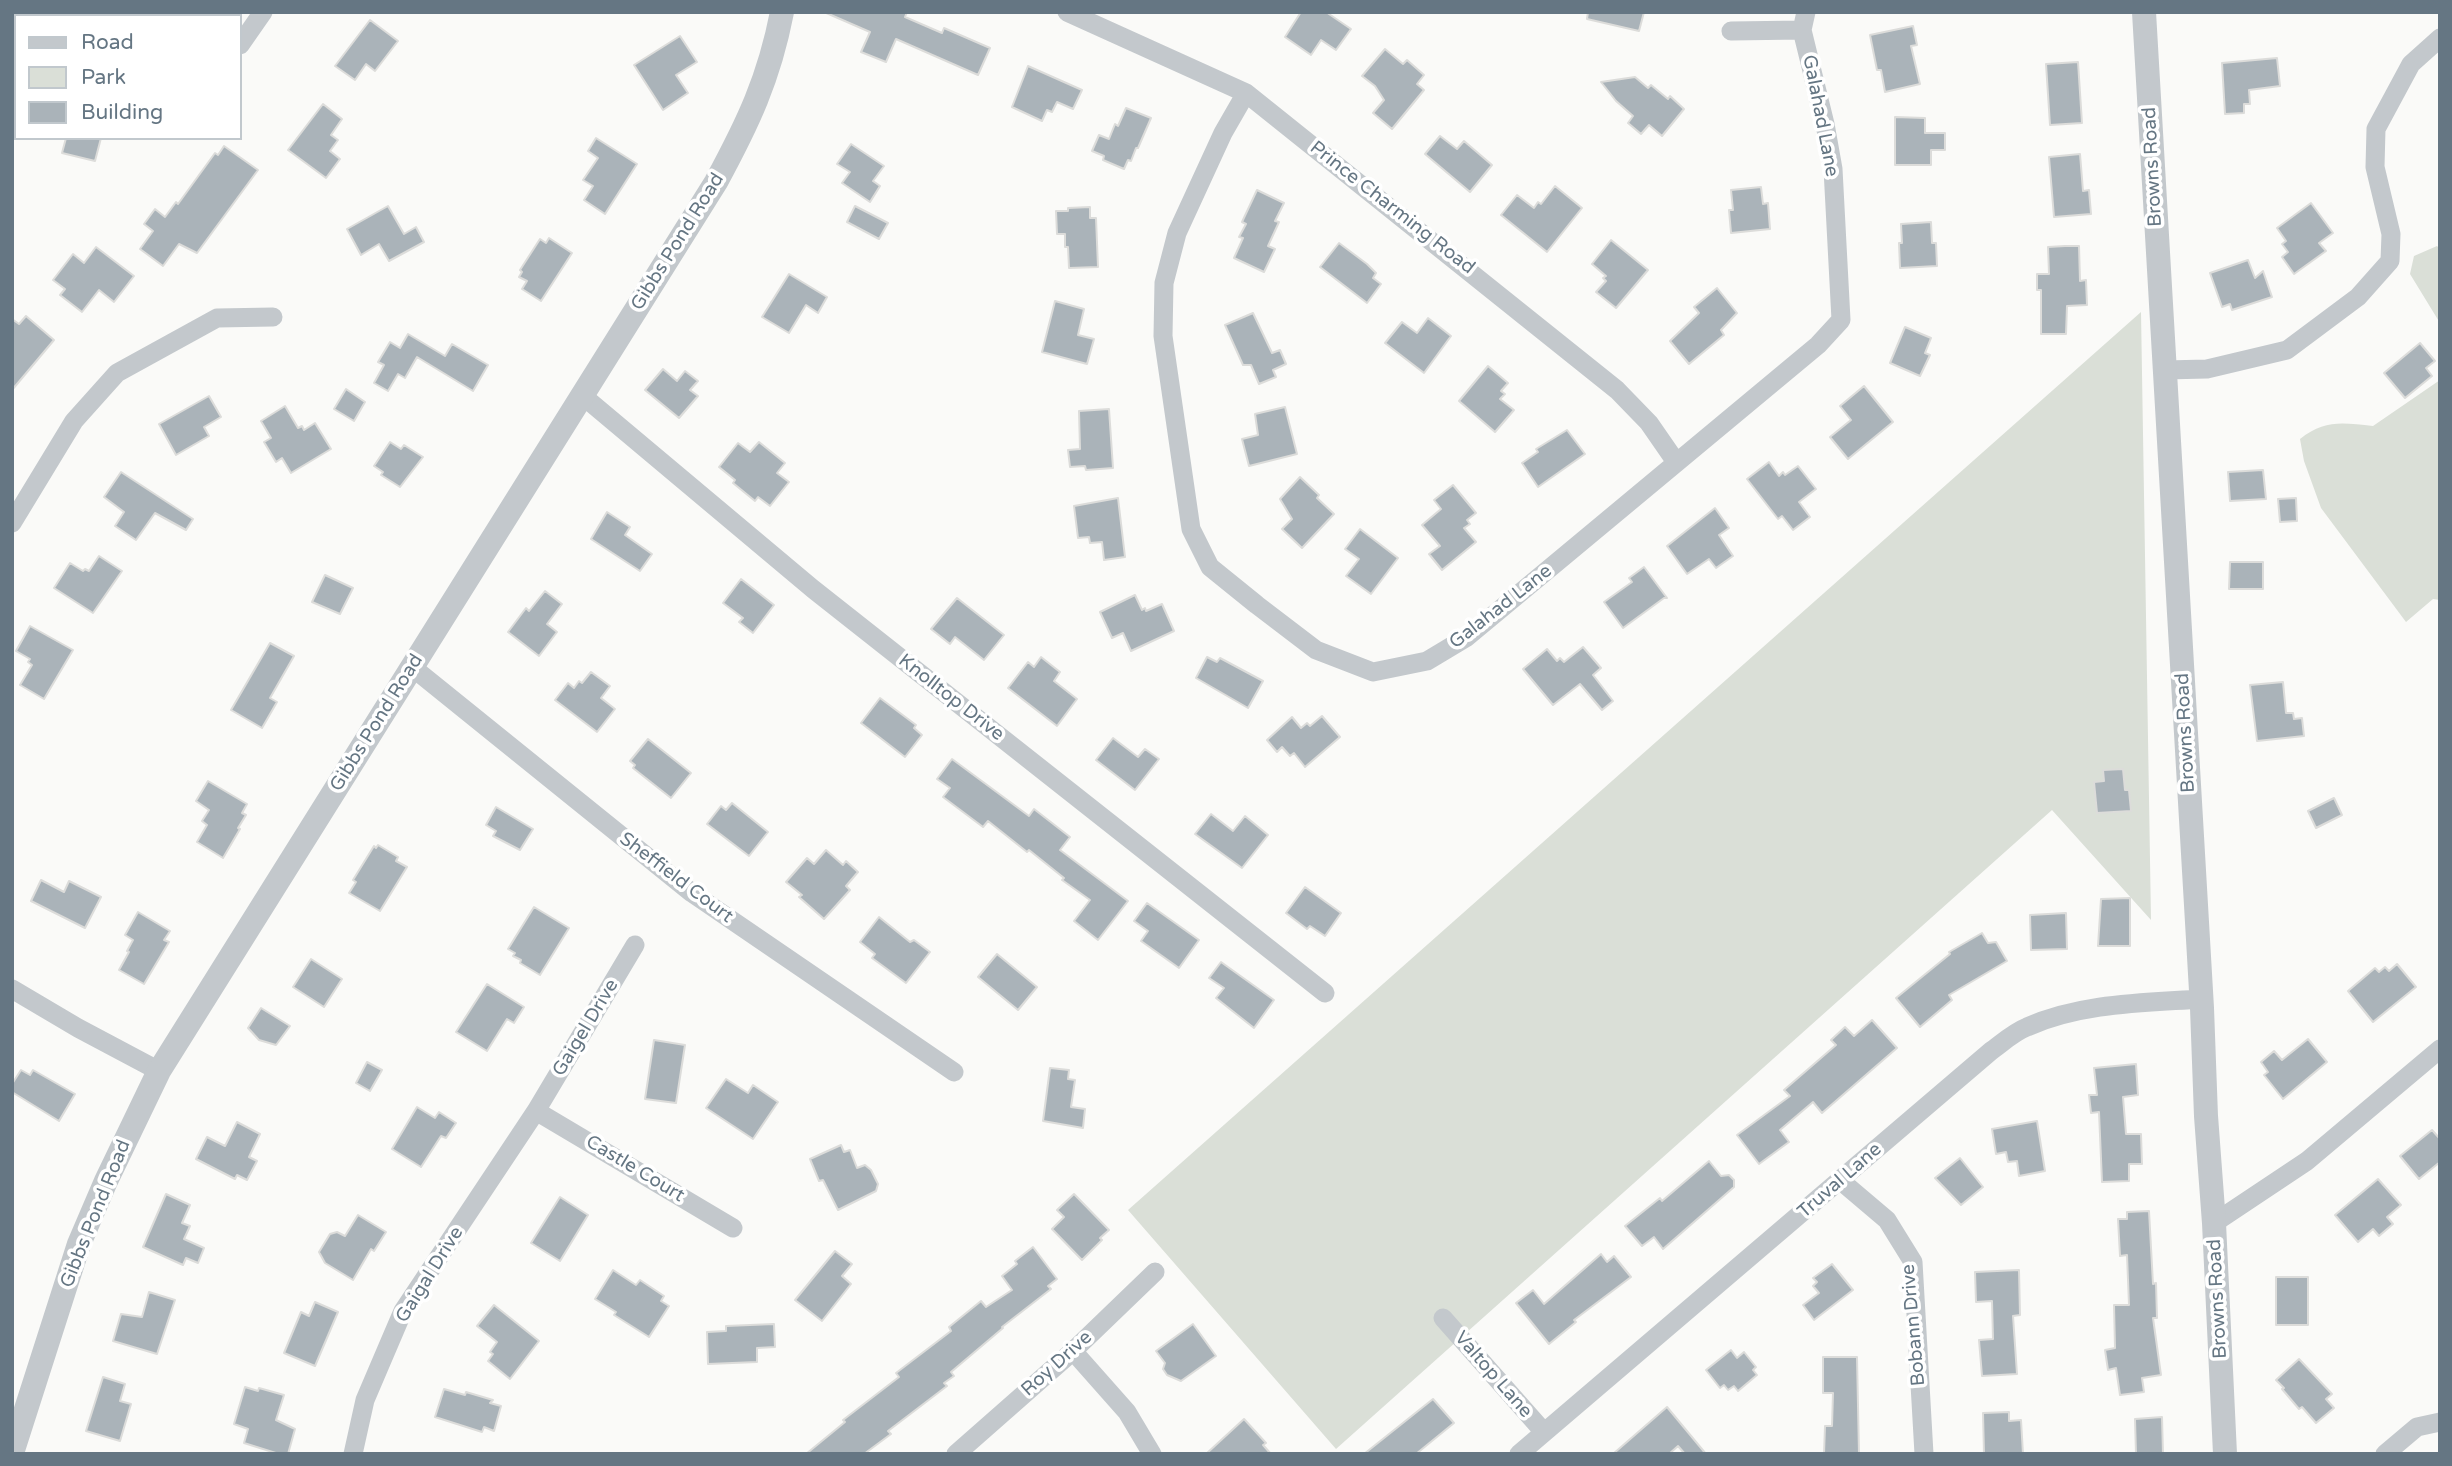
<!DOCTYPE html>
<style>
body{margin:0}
#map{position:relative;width:2452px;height:1466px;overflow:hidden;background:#fafaf8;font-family:"Varela Round",sans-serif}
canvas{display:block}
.frame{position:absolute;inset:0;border:14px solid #657683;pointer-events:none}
.legend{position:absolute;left:14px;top:14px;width:228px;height:126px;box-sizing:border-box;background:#fff;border:2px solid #c1c8cd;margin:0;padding:9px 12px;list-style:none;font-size:21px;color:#657683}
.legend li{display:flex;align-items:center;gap:14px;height:35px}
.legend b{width:35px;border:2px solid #c1c8cd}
</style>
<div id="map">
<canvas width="2452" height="1466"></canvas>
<div class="frame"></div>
<ul class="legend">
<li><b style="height:9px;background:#c3c8cc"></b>Road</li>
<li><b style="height:19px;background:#dadfd7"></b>Park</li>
<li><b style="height:19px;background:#aab3b9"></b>Building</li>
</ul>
</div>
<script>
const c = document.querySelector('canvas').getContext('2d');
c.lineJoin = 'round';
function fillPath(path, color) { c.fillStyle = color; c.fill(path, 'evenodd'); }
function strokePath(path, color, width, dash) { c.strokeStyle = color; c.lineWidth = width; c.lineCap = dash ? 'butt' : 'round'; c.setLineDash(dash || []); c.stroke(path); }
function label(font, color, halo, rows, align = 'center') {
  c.font = font + ' "Varela Round",sans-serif'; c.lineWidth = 7; c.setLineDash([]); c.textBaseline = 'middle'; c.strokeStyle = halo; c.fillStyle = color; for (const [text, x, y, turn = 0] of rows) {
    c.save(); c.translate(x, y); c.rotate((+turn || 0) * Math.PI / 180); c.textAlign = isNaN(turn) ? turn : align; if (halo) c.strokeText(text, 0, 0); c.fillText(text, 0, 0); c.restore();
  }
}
fillPath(new Path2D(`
 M2437,246L2440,249V323L2410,274L2414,256Z
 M2141,312L2151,920L2052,810L1336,1449L1128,1210Z
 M2440,380V600L2433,599L2406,622L2321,508L2304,461L2300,439C2325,419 2343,423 2373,426Z`), '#dadfd7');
const building = new Path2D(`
 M824,12H907L905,17L942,33L944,28L990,48L978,75L896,39L886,62L861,52L870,32Z
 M1301,12H1326L1351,29L1336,50L1321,40L1311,55L1285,37Z
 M1588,12H1644L1639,31L1587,19Z
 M370,20L398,41L375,71L366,64L355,80L335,66Z
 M1913,26L1917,45L1911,46L1920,84L1885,92L1881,70H1877L1870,35Z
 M680,36L697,62L676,75L688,93L663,110L634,65Z
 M1385,49L1403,64L1407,60L1424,75L1417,84L1424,90L1392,129L1373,113L1384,100L1375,86L1362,76Z
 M2277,58L2280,86L2249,90L2250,104H2244V113L2225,114L2222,63Z
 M2078,62L2082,123L2050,125L2046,64Z
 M1028,66L1082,90L1073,109L1057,102L1052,112L1047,110L1042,121L1012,107Z
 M1635,77L1648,88L1651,85L1668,99L1670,96L1684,109L1662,136L1649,125L1641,134L1628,123L1633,116L1616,101L1601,82Z
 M323,104L342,119L331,135L338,140L330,151L340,159L326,178L288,150Z
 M1126,108L1151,118L1138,148H1136L1131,161L1128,160L1124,169L1103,160L1104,156L1092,151L1099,135L1109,139L1115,124L1118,126Z
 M1895,117L1925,118V133H1945V150H1931V165H1895Z
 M1440,136L1457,149L1464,141L1492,165L1470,192L1425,154Z
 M66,138H101L95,161L62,153Z
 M596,138L637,164L605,214L584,200L593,186L583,180L598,158L588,151Z
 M851,144L884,166L873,181L880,186L870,202L842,183L850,172L837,164Z
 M224,146L258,170L197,253L179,244L163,266L140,249L153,231L144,224L155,209L165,217L176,202L178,204L215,153L218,155Z
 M2080,154L2083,191L2089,190L2091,214L2054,217L2049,157Z
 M1555,186L1582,208L1547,252L1501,215L1517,195L1534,208L1538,202L1541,204Z
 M1761,187L1763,204L1768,203L1770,229L1731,233L1729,210H1733L1731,190Z
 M1257,190L1284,203L1275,221L1279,222L1268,246L1275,249L1264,272L1234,258L1243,238L1239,237L1246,224L1242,222Z
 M2311,203L2333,233L2319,243L2326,251L2294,274L2282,257L2288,252L2282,244L2286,241L2277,228Z
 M388,206L404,234L416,227L424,242L389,261L379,244L361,255L347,229Z
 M855,206L888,223L879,239L847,222Z
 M1090,207V218H1096L1098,267L1069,268L1068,247H1065V234H1057L1056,211H1068V208Z
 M1931,222L1932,243H1936L1937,266L1900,268L1899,243H1902L1901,224Z
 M549,238L572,253L541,301L522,289L527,281L519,277L522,272L520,270L540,239L546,243Z
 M1611,240L1648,270L1616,308L1596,292L1606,281L1603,278L1606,276L1592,264Z
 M1339,243L1367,264L1376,273L1373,278L1381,284L1367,303L1320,267Z
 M2065,246H2079L2080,281L2086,280L2087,305L2067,306L2066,334H2041V290H2037V274H2049L2048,247Z
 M96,247L134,276L114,302L99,290L82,312L60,295L65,289L53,280L73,254L84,263Z
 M2248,260L2255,278L2263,271L2272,297L2232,310L2230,304L2222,307L2210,273Z
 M789,274L827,297L818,313L806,305L789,333L762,317Z
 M1717,288L1737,313L1721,330L1724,335L1689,364L1670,341L1699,313L1694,307Z
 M1055,301L1084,309L1078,335L1094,339L1087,364L1042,352Z
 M1253,313L1272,353L1280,350L1286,364L1273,370L1276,377L1259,384L1251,365H1243L1225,325Z
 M26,316L54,340L12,390V319L19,324Z
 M1428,318L1451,336L1424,373L1385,343L1402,322L1417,333Z
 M1905,327L1931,338L1925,353L1930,355L1920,376L1890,363Z
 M408,334L445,356L452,344L488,365L473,391L417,357L405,378L398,374L388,391L374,383L384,365L378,362L390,342L400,348Z
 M2420,343L2435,361L2426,368L2432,376L2405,398L2384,373Z
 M1488,366L1508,383L1501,391L1505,394L1500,399L1514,410L1495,432L1459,401Z
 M663,369L677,381L685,371L698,381L690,390L698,396L679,418L645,390Z
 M1864,386L1893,422L1848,459L1830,437L1851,420L1840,406Z
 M346,389L365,402L354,421L334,409Z
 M209,396L221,417L204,427L209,436L176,455L159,424Z
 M285,406L298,428L302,426L304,430L315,423L331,449L291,473L282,458L276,462L264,442L271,438L261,421Z
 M1285,407L1297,454L1249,466L1242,439L1258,435L1255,414Z
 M1109,409L1113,468L1086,470L1085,466L1070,467L1068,450L1080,449L1079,411Z
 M1567,430L1585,454L1538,487L1522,463L1538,452L1536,449Z
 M390,442L401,449L404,445L423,457L400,487L381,475L383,472L374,466Z
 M759,442L785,463L777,473L789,482L770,506L758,497L755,501L733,483L735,480L719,467L738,443L750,452Z
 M1769,462L1779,476L1783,472L1785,475L1798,466L1816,489L1799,502L1810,517L1793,530L1782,516L1778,519L1747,479Z
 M2263,470L2266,499L2230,501L2228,472Z
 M121,472L193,519L186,530L155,513L136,540L115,526L124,512L104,497Z
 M1300,477L1319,495L1317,498L1334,514L1302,548L1282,529L1292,519L1280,499Z
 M1453,485L1476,513L1467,520L1470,524L1464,528L1476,542L1442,570L1429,554L1440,546L1422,525L1441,509L1434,500Z
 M1118,498L1125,557L1104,560L1102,542L1090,543L1089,537L1078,538L1074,506Z
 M2296,498L2297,521L2280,522L2278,499Z
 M1715,508L1729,528L1719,535L1733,556L1716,568L1709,559L1687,574L1667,546Z
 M607,512L630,527L625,535L652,554L640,571L591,539Z
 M1360,529L1398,558L1371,594L1346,576L1359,559L1345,549Z
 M99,556L122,571L93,613L54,588L70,563L83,571L85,569L89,571Z
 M2230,562H2263V589H2229Z
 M1644,567L1667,598H1664L1623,628L1604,602L1632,582L1629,578Z
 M325,575L353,588L340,614L312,602Z
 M741,579L774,605L753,633L739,622L743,618L723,603Z
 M545,591L562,604L547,624L557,632L539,656L508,632L526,608L529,611Z
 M1135,595L1142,610L1145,608L1146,611L1162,604L1174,631L1131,651L1123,633L1112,638L1100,612Z
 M957,598L1004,635L984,660L955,637L950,644L931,629Z
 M30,626L73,650L44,699L20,685L32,665L28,662L30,659L16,651Z
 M270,643L294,656L270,698L277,702L262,728L231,710Z
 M1583,647L1601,668L1593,675L1613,701L1602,710L1580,684L1553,705L1523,669L1547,649L1557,661L1560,658L1564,662Z
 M1041,657L1060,672L1054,681L1077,699L1057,726L1008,688L1028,662L1034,667Z
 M1207,657L1217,662L1220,658L1263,681L1248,708L1196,678Z
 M591,672L610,686L601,698L615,709L597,732L555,700L568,683L574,688L579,681L582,683Z
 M2283,682L2286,713H2293L2294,719L2302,718L2304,736L2257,741L2250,685Z
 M880,698L916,725L914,728L922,735L905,757L861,723Z
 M1322,716L1340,737L1305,767L1294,753L1290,756L1282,747L1277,752L1267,740L1292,717L1301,728L1307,723L1310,726Z
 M1113,738L1138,757L1145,749L1159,759L1135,790L1096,760Z
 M648,739L691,773L671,798L633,768L635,765L630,761Z
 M952,759L1029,816L1034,809L1070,837L1060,850L1128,901L1098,940L1074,921L1090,900L1062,880L1064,878L1029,850L1027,852L988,821L983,827L943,797L950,788L937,779Z
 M2123,769L2125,790H2129L2131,811L2097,813L2094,782L2104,781L2103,770Z
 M208,781L247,804L242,813L246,815L238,828L240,829L223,858L197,842L207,825L202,821L209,810L196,801Z
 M2334,798L2342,815L2316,828L2308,811Z
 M732,803L768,832L749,856L707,824L721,806L726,810Z
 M496,807L533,829L520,850L493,836L496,831L486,825Z
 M1211,814L1233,831L1245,816L1268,835L1242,868L1195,834Z
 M378,845L398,857L396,861L407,867L380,911L349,893L356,882L353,880L374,846L376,848Z
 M826,850L843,865L846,861L858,872L846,886L850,890L824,919L799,897L802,895L786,882L807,858L814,864Z
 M41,880L64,892L69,881L101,897L85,928L31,901Z
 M1305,887L1341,913L1325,936L1310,926L1307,929L1286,913Z
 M2130,898V946H2098L2101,899Z
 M1147,903L1199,940L1179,968L1141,941L1148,931L1134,921Z
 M534,907L569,928L540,975L520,963L521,960L513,956L515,953L508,949Z
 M138,912L170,931L164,940L169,942L144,984L119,970L129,952L127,951L133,940L125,935Z
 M2066,913L2067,949L2031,950L2030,915Z
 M879,917L910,942L914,940L930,952L906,983L872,958L875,954L860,942Z
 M1982,933L1988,943L1996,942L2007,961L1949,995L1952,1000L1920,1027L1896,998L1950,954L1949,952Z
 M997,954L1037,987L1018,1010L978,977Z
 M311,959L342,979L324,1007L293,987Z
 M1221,962L1274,1000L1254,1028L1216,998L1224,988L1209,978Z
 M2397,964L2416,987L2373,1022L2348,991L2375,968L2379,972L2385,967L2389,971Z
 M487,984L524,1007L514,1023L507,1019L487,1051L456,1032Z
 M261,1008L290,1026L276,1045L259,1040L248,1028Z
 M1872,1020L1897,1048L1822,1113L1813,1102L1780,1130L1789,1142L1759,1164L1737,1135L1790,1096L1784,1090L1836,1045L1831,1040L1845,1027L1854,1036Z
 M2308,1039L2327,1062L2283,1099L2264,1075L2268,1072L2261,1062L2274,1051L2282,1060Z
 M654,1040L685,1045L676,1103L645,1099Z
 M367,1062L382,1070L370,1091L356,1083Z
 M2136,1064L2138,1095L2123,1097L2126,1134H2141L2142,1164H2129V1181L2102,1182L2099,1112L2091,1113L2089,1095H2097L2094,1068Z
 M1050,1068L1069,1070L1068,1079L1075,1080L1071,1107L1085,1109L1083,1128L1043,1121Z
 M21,1070L30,1075L33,1070L75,1094L59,1121L12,1092V1084Z
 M726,1079L748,1093L753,1085L778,1102L753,1139L706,1108Z
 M417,1107L435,1118L439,1112L456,1123L446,1138L441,1136L421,1167L392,1149Z
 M2037,1121L2045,1171L2019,1176L2017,1161L2008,1162L2006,1152L1996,1154L1992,1129Z
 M237,1122L260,1134L249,1157L257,1161L247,1180L237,1175L235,1179L196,1159L207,1137L225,1146Z
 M2432,1130L2440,1139V1162L2419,1179L2400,1156Z
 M841,1145L844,1152L850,1150L857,1168L865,1165L871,1170L878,1184L876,1191L838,1210L823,1180L819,1181L810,1159Z
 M1960,1158L1983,1187L1961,1205L1935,1178Z
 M1709,1161L1721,1176L1729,1175L1734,1180V1187L1663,1249L1654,1237L1642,1246L1625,1226L1660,1198L1662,1201Z
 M2378,1179L2401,1205L2387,1217L2393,1224L2379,1236L2373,1229L2358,1242L2335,1215Z
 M166,1194L190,1205L182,1223L190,1226L184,1239L204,1248L198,1263L186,1258L183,1265L143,1247Z
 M1074,1194L1109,1230L1100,1238L1102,1240L1082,1260L1052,1229L1064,1217L1057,1210Z
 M560,1197L588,1215L560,1261L531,1243Z
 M2149,1211L2153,1284L2156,1283L2157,1318H2153L2161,1375L2142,1378L2144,1392L2120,1395L2116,1368L2108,1370L2105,1350L2115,1348L2114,1305H2129L2127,1255L2120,1256L2118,1219H2127V1212Z
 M358,1215L386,1232L374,1251L371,1249L353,1280L325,1263L319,1252L330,1234L337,1232L345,1236Z
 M1033,1247L1057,1279L1048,1286L1051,1289L1002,1327L1003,1328L951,1372L954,1376L944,1383L947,1386L888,1431L891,1434L864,1454H806L845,1422L843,1420L899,1377L896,1373L951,1331L949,1327L981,1301L986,1307L1012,1290L1002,1276L1017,1264L1015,1261Z
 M835,1251L852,1264L842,1276L851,1284L822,1321L795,1300Z
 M1601,1254L1607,1262L1614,1256L1631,1277L1574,1320L1576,1322L1549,1344L1516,1303L1533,1290L1544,1304Z
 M1832,1264L1853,1290L1814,1320L1803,1305L1819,1293L1813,1286L1817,1282L1813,1278Z
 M613,1270L636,1285L640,1280L664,1296L661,1301L669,1306L649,1337L614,1315L616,1312L595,1299Z
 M2019,1270L2020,1315L2013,1316L2017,1374L1982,1376L1979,1340L1993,1339L1992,1301L1976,1302L1975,1272Z
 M2276,1277H2308V1325H2276Z
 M149,1292L175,1300L157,1354L113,1341L121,1314L142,1317Z
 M315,1302L338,1312L315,1366L284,1353L301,1312L309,1316Z
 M494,1305L539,1341L510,1379L488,1361L493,1354L490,1352L497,1342L477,1326Z
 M774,1324L775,1347L757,1348V1362L708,1364L707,1332L726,1331V1326Z
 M1193,1324L1216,1356L1181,1381L1167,1375L1163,1369L1165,1363L1156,1351Z
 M1731,1350L1737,1358L1744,1352L1756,1367L1753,1370L1757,1375L1738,1391L1734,1386L1728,1390L1724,1385L1720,1388L1706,1370Z
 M1823,1357H1857L1859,1454H1824L1825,1426H1832L1833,1393H1823Z
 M2299,1359L2332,1394L2326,1399L2334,1408L2316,1423L2302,1407L2299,1409L2282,1389L2284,1388L2276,1380Z
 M103,1377L125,1384L120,1401L131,1404L120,1441L86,1431Z
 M245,1387L258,1391L259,1388L284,1395L276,1420L295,1429L288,1454H279L244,1443L248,1429L234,1424Z
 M444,1389L465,1395L466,1392L493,1400L490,1403L501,1406L494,1431L484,1427L482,1432L435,1417Z
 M1433,1399L1454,1423L1416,1454H1364Z
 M1667,1407L1706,1454H1685L1678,1446L1669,1454H1613Z
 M2009,1412V1421L2021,1420L2023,1454H1984L1983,1413Z
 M2162,1417L2163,1454H2136L2135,1419Z
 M1244,1419L1266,1443L1263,1445L1271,1454H1206Z`);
fillPath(building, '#aab3b9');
strokePath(building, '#dcdcda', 2);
strokePath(new Path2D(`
 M1067,12L1246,93L1617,390L1649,423L1676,462
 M1731,31L1802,30
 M240,45L263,12
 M1246,93L1223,133L1177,233L1164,283L1163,336L1191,529L1210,567L1257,605L1316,650L1373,672L1427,661L1467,637L1818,345L1841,320L1833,169L1825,124L1802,30L1806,12
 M2165,370L2207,369L2287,350L2358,297L2390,261L2391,234L2375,167L2376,129L2411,64L2440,38
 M583,396L813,589L1325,993
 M12,523L74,421L117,373L217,318L273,317
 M412,667L692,893L954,1072
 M12,989L78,1028L159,1071
 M536,1111L733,1228
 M1841,1181L1887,1220L1913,1262L1924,1454
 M2214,1223L2307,1161L2440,1049
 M1443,1318L1543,1431
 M1073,1351L1127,1412L1152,1454
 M353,1454L365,1400L403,1311L536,1111L635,945
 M956,1454L1073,1351L1155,1272
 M1519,1454L1991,1051C2002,1043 2014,1032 2027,1027C2081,1003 2143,1003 2201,999
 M2385,1454L2417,1427L2440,1422`), '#c3c8cc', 19);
strokePath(new Path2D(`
 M2144,12L2202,1008L2206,1116L2214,1223L2225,1454
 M12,1453L79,1244L106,1181L159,1071L716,182C748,123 769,79 782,12`), '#c3c8cc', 24);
label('19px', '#657683', '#fff', [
 ["Galahad Lane",1820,116,79],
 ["Browns Road",2153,167,-93],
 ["Prince Charming Road",1392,208,38],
 ["Gibbs Pond Road",678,242,-58],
 ["Galahad Lane",1501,607,-38],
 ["Knolltop Drive",951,698,38],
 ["Gibbs Pond Road",377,723,-58],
 ["Browns Road",2186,733,-93],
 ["Sheffield Court",676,878,37],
 ["Gaigel Drive",586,1028,-59],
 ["Castle Court",635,1169,31],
 ["Truval Lane",1840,1181,-41],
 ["Gibbs Pond Road",96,1214,-68],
 ["Gaigal Drive",430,1275,-58],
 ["Browns Road",2218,1299,-93],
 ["Bobann Drive",1914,1325,-95],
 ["Roy Drive",1057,1364,-42],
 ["Valtop Lane",1493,1375,49]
]);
</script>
